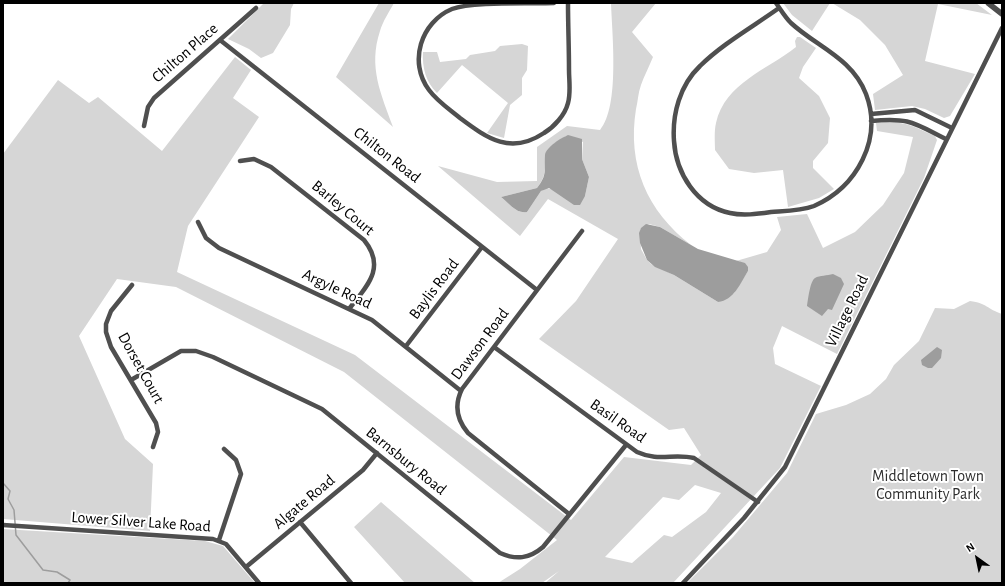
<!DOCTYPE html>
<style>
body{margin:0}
#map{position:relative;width:1005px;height:586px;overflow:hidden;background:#fff;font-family:"Alegreya Sans",sans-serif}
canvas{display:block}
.frame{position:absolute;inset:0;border:4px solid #000;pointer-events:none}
.north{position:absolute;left:957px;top:538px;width:40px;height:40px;-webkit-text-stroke:3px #fff;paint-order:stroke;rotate:327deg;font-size:11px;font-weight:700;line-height:16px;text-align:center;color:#000}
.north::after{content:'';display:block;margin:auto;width:14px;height:18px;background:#000;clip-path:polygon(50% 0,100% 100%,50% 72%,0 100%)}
</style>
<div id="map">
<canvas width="1005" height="586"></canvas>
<div class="frame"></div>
<div class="north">N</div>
</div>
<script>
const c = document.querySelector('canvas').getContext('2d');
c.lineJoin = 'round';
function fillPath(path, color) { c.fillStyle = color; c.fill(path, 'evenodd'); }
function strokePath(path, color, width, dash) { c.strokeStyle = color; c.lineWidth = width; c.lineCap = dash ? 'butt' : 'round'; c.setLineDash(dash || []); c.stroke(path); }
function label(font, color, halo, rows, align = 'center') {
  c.font = font + ' "Alegreya Sans",sans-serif'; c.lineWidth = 4; c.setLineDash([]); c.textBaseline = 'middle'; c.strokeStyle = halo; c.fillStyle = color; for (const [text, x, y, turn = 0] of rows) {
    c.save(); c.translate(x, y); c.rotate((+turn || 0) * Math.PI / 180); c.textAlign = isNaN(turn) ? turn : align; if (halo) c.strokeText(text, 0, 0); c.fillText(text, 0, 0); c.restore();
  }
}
fillPath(new Path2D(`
 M264,3H294L291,9L290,25L273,53L261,58L249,49L228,39Z
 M379,3H394C389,12 383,21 380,31C368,67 381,94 393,127L336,77Z
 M611,3H656L632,32L653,57C649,67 644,76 641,85C638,93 638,101 636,109C627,165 647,211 691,245L660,227L649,224L640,230L641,249L647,260L651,264L674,275L718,302L734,293L748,271L739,261H736L767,252L781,230L777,217L807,214L823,248L855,232L883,205L904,173L913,137L877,131L876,123C903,120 911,125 935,136L937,140L924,178L837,354L782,326L773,348L775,364L821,386L780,468L673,583H545L559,571L542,583H498L520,569L557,540L344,372L176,287L117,279L79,336L125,439L153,464L150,531L3,519V154L58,80L89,103L98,97L162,151L235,57L251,70L233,98L259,117L188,226L177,272L355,355L571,520L624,457L691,465L701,455L684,428L669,430L539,339L576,301L618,239L548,199L520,236L438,166L497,182L537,181V147L567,126L600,130C620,106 612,34 611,3ZM566,136L583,142L582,159L589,177L585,196L546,188L541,191L527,212C516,214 509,203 501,197L537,188C551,171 541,159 548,149C552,144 560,140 566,136ZM695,485L721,493L706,512L672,537L664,535L632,563L605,557L663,497L679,500Z
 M783,3H830L812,31L792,15Z
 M832,3H976L992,15L938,4L925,61L975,74L950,116L944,118L925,109L912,106L875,110L873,94L903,75L885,45L860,20Z
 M797,37H800L816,48L803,67L799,78L819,96L830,118L828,143L813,161V168L834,189L819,198L788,207L783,170L754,173L729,169L715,150C715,142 714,131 716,123C725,83 767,70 796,47L795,41Z
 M522,44L528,46L527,70L522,78V95L510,105L504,138L487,133L508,103L462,65L437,93C426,82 422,68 423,52H437L440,62L466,59L470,55L495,51L500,46Z
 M970,301C987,303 987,309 1002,314V583H687L733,537L787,473L816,414L846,405L870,394L886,379L894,365L919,341L935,308L954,309Z
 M381,502L475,583H405L354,527Z
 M3,529L205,541L223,546L255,583H3Z`), '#d6d6d6');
fillPath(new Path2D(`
 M568,135L582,139V159L589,177L585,196L580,205H574L549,188L541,191L527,212C516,214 509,203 501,197L537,188C548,174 544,170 545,155C546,147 561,138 568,135Z
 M646,224L660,227L698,249L745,263L748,267V271C740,284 734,300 718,302L674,275L655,267L647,260L640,243L639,233L641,228Z
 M833,274L841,278L844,284L832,310L828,309L822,316L807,306C808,300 810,281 815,278C820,275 827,276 833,274Z
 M937,347L942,350L941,358L932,368H928L922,365L921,360Z`), '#9d9d9d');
strokePath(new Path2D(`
 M3,463V470
 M3,483L10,491L8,499L14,510L16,535L43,570L57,572L70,580L68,583`), '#9d9d9d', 1.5);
strokePath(new Path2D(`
 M554,3C529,4 472,1 452,9C421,22 408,62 429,90C437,101 449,109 460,118C488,139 511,155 544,133C554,127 565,115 568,103C571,93 569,80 569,70C569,47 568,25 568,3
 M776,3C781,10 785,17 791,23C817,47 852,58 866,94C883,139 857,187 814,206C801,211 785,211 771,212C757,214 743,216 730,213C696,206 676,173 674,141C672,114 680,85 700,66C722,44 754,26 779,8
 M220,40L537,290
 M871,114L915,110L952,128
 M871,121C909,117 914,123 946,139
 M144,126L148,107L154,98L256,8
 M240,161L254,159L271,167L364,240C387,268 366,287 349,309
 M198,222L206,238L219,248L372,320L461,391
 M132,285L111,311L106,324V332L111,347L156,423L158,432L153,447
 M406,346L482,247
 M494,347L637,452C659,462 673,453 694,458L758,502
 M131,380L181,351H196L213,357L322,409L500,553C516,560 529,559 543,547L626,445
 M569,514L468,433C456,419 454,405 462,389L582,231
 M300,522L351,583
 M3,525L213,539L226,544L259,583
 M219,540L241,474L236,460L224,449
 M246,567L363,470L377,453
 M683,583L744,518L785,467L1002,28`), '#4f4f4f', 4.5);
strokePath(new Path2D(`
 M988,3L1002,14`), '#4f4f4f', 5.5);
label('16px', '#000', '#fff', [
 ["Chilton Place",185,53,-41],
 ["Chilton Road",387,155,38],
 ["Barley Court",343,208,40],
 ["Argyle Road",337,289,25],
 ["Baylis Road",434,289,-53],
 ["Village Road",847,311,-64],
 ["Dawson Road",480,344,-53],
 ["Dorset Court",141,368,61],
 ["Basil Road",618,421,35],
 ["Barnsbury Road",406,461,39],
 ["Algate Road",304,502,-40],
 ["Lower Silver Lake Road",141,522,4]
]);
label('16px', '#2d2d2d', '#fff', [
 ["Middletown Town",928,476],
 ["Community Park",928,494]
]);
</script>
